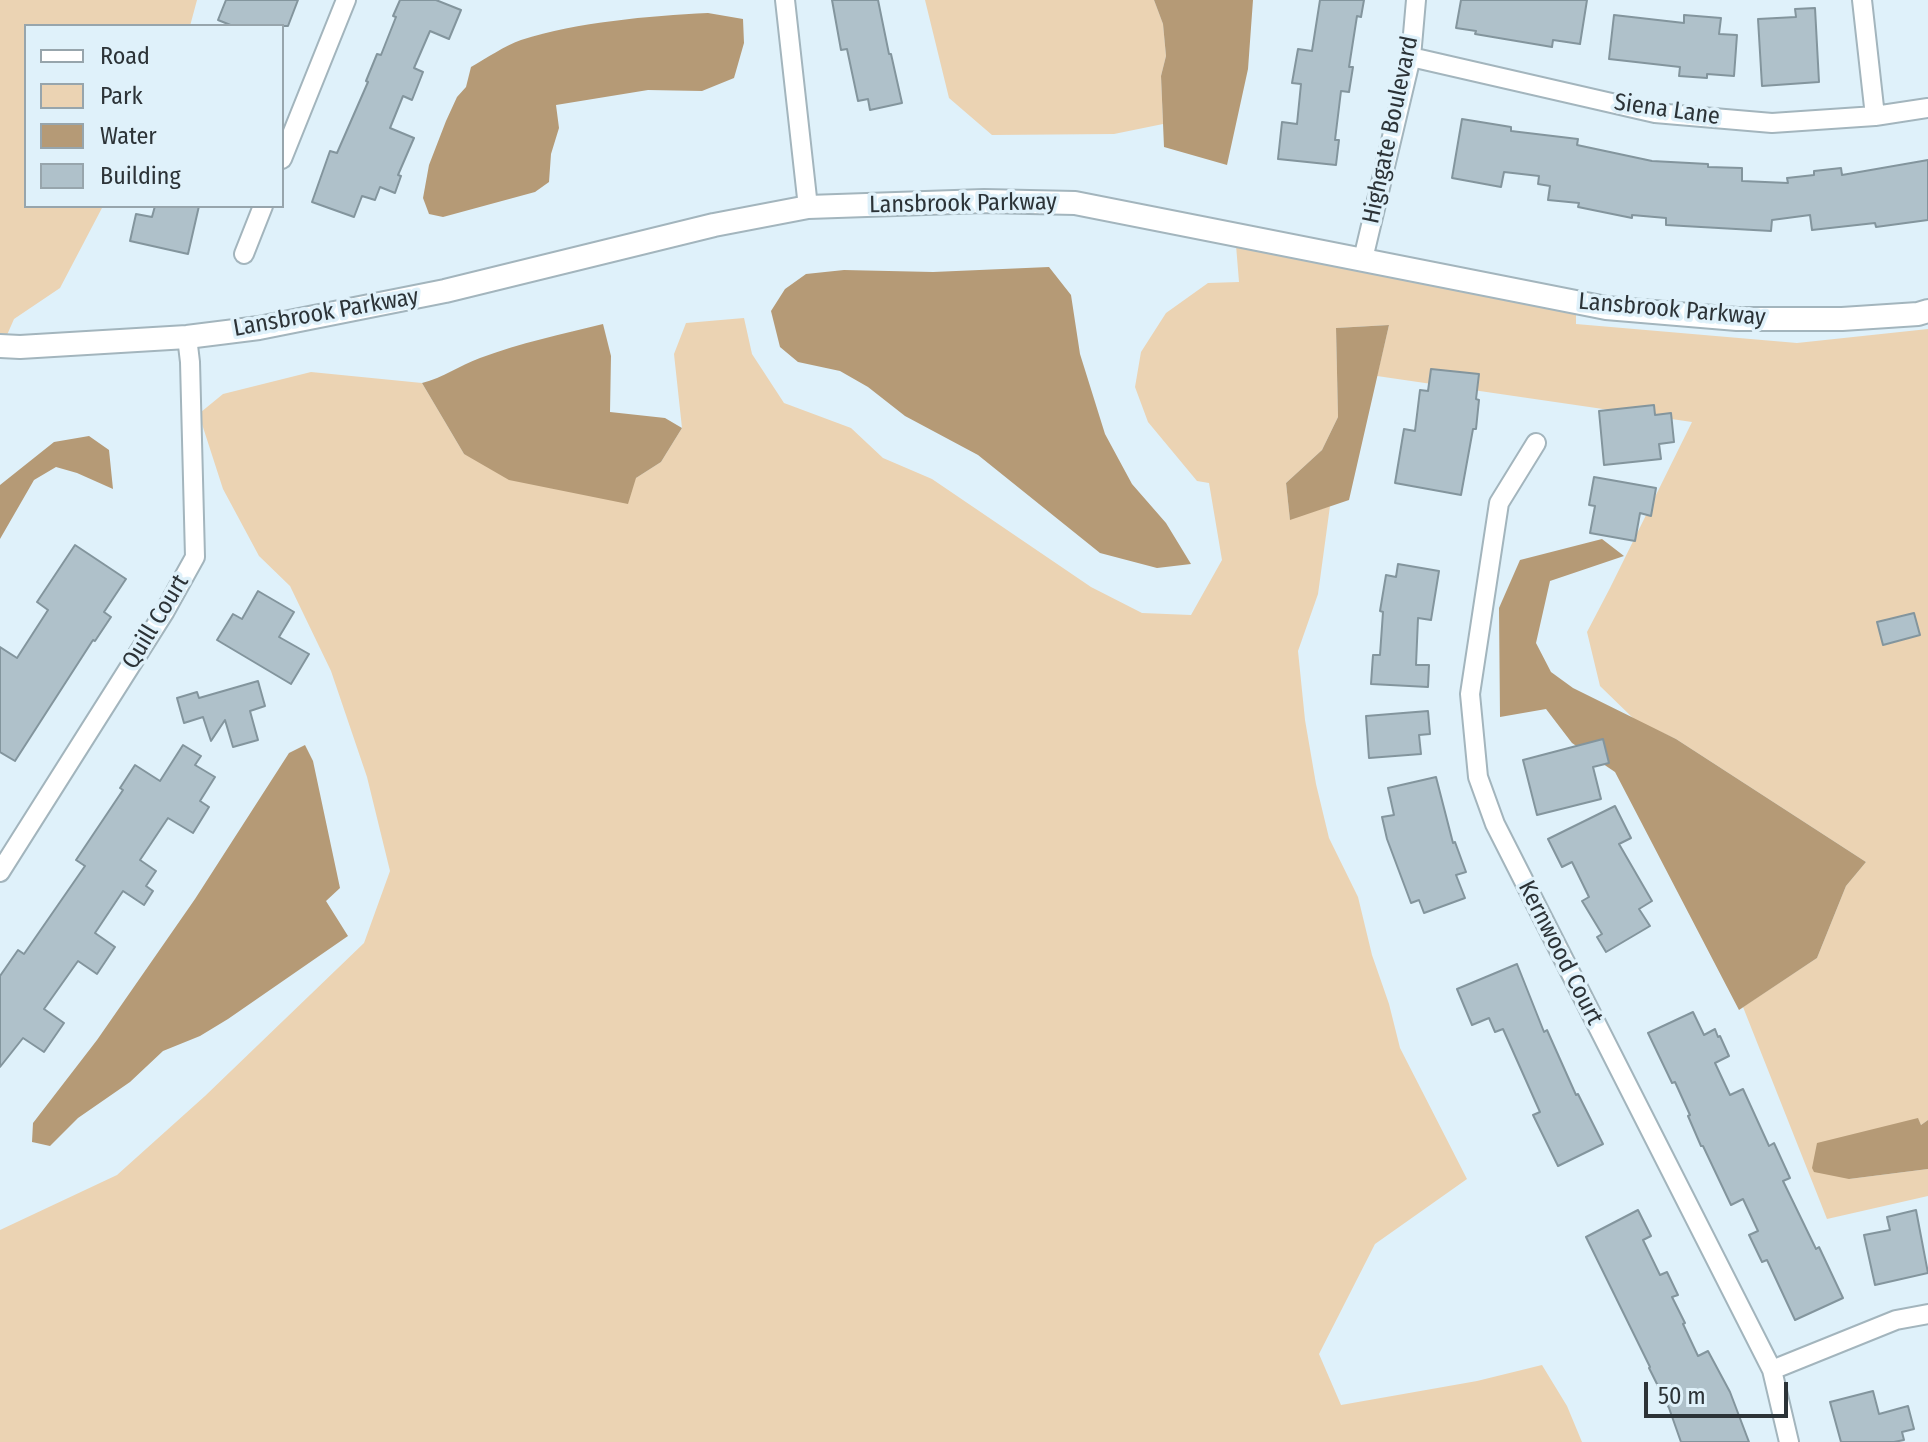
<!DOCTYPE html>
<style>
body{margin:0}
#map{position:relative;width:1928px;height:1442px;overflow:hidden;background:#dff1fa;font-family:"Fira Sans Condensed",sans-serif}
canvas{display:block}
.legend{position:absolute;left:24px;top:24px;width:260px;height:184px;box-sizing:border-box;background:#dff1fa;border:2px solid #97a5ac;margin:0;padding:10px 14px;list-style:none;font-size:24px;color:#2c3337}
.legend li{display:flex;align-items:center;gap:16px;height:40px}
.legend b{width:40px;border:2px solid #97a5ac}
.scale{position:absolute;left:1644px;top:1382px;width:144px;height:36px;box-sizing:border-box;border:4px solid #2c3337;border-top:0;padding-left:10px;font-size:24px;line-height:28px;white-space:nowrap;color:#2c3337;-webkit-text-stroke:6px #dff1fa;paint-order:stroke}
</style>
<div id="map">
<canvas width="1928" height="1442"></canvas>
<ul class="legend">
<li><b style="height:10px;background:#fff"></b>Road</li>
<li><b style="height:22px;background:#ebd3b3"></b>Park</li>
<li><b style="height:22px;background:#b59a76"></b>Water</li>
<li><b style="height:22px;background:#afc1ca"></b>Building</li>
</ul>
<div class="scale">50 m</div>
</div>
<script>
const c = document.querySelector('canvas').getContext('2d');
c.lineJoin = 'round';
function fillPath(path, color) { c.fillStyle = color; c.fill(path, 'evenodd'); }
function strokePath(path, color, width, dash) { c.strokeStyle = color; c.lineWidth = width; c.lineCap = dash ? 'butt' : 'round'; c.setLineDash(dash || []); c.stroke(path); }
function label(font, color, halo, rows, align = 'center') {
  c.font = font + ' "Fira Sans Condensed",sans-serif'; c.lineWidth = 7; c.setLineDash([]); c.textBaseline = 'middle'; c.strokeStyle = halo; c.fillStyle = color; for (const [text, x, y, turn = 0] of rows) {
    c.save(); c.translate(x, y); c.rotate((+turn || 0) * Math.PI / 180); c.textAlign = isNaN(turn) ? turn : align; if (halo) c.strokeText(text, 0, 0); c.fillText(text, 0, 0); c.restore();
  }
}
fillPath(new Path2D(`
 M0,0H197L190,26H26V206H103L60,288L14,319L7,335H0Z
 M925,0H1154L1163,24L1166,56L1161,76L1163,124L1114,134L992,135L949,98Z
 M1236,245L1576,313V324L1797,343L1928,329V1120L1921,1125L1918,1119L1849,1179L1928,1169V1196L1827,1219L1743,1007L1817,958L1846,886L1866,862L1676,739L1635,720L1600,686L1587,632L1610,588L1692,422L1377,376L1389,325L1336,328L1338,417L1322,450L1286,483L1290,519L1330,506L1318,594L1298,651L1305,720L1316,784L1329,838L1358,897L1372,955L1389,1004L1400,1048L1467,1179L1375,1244L1319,1354L1341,1405L1477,1381L1542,1365L1567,1406L1582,1442H0V1230L117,1175L205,1096L364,943L390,871L367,777L331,671L290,586L259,556L223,489L201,421V412L223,394L311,372L422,383L464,454L636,478L661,462L682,428L674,354L686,323L744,318L752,354L784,403L851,428L883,458L932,479L1091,587L1142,613L1191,615L1222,560L1209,483L1197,481L1148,422L1135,387L1141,352L1166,313L1208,283L1239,282Z`), '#ebd3b3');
fillPath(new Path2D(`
 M1154,0H1253L1248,69L1227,165L1164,147L1161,76L1166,56L1163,24Z
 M708,13L743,19L744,43L734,78L702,91L648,90L556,105L559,128L551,154L549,182L535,192L443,217L429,214L423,198L429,165L446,121L457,97L466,87L471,67C487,58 504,46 521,40C578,22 648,16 708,13Z
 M1049,267L1071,295L1080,354L1105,434L1132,484L1166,523L1191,564L1157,568L1100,553L978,455L905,416L868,387L840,371L798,362L780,347L771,311L785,289L806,274L844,270L933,272Z
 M603,324L611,356L610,412L665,418L682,428L661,462L636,478L628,504L509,480L464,454L422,383C443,378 460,365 480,358C520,343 562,334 603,324Z
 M1389,325L1349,500L1290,520L1286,483L1322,450L1338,417L1336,328Z
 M89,436L109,450L113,489L77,473L56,467L34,480L0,539V485L54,442Z
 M1602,539L1624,556L1550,581L1536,643L1551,672L1573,688L1676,739L1866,862L1846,886L1817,958L1739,1010L1615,772L1572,743L1546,709L1500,717L1499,608L1520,560Z
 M305,745L313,761L340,888L326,901L348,936L228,1019L200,1036L163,1051L130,1082L78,1118L50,1146L32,1142L33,1123L97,1040L195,899L289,753Z
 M1918,1118L1921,1125L1928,1120V1169L1849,1179L1814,1172L1812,1168L1817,1143Z`), '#b59a76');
const building = new Path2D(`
 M226,0H298L288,26H233L218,20Z
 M400,0H436L461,10L449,39L430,31L414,68L423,72L412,100L403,96L390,128L414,138L398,175L401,176L395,193L380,187L375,200L362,196L354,217L312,202L330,151L337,153L368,82L366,81L377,54L381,55L396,17L393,16Z
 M832,0H878L889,54H891L902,103L870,110L868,99L858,101L847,49L841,50Z
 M1320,0H1364L1361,17L1357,16L1349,67H1353L1349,92L1341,91L1335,140H1339L1336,165L1278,159L1282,122L1297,124L1301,84L1292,83L1298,49L1312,51Z
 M1461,0H1587L1580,44L1553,40L1552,47L1475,34L1476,31L1456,28Z
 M1815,8L1819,82L1762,86L1758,19L1796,17L1795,9Z
 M1614,15L1684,23V15L1721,18L1719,34L1737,35L1734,76L1707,74V78L1679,76L1680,67L1609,59Z
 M1462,119L1511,127V131L1578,139L1577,145L1652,161L1708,164V167L1742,168V181L1788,183L1787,178L1814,175V171L1841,168L1842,175L1928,160V220L1876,227L1875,223L1812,230L1810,215L1772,220L1771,231L1666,225V218L1632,215V218L1578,207L1579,203L1548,200L1550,186L1538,184L1539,176L1504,172L1501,187L1452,178Z
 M155,206H199L188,254L130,241L136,214L152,217Z
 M1431,369L1479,374L1476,399L1479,400L1476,429H1473L1461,495L1395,483L1404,429L1415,431L1420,390L1428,391Z
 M1654,405L1655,415L1671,413L1674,442L1659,444L1661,459L1604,465L1599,411Z
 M1594,477L1656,488L1651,516L1640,513L1635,541L1590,533L1595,506L1589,505Z
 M75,545L126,579L104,612L111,617L95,641L93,640L15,761L0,752V647L17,658L48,610L37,602Z
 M1398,564L1439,571L1431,620L1418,618L1416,665H1429L1428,687L1371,684L1373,655H1380L1383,612L1380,611L1386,575L1396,577Z
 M258,591L294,612L279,637L309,654L291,684L217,640L233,614L242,619Z
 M1914,613L1920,635L1883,645L1877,622Z
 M258,681L265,706L250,711L258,740L233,747L225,720L211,741L203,717L184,723L177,698L197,692L199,698Z
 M1428,711L1430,734L1419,735L1421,754L1369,758L1366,716Z
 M1603,739L1609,763L1593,767L1601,799L1537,815L1523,760Z
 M183,745L201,756L195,765L215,777L200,801L209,807L193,833L168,818L140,860L156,871L146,886L153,891L144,905L123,891L95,933L115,947L97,974L78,961L44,1009L64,1023L44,1052L23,1038L0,1067V976L18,950L24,954L85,866L76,860L123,790L120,788L135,765L160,781Z
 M1436,777L1453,843L1455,842L1466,872L1456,875L1465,898L1424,913L1419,900L1411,903L1387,839L1382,817L1394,815L1388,788Z
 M1615,806L1631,838L1619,844L1652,901L1639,909L1650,926L1606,952L1597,937L1602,934L1582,901L1589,897L1572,862L1562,867L1548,839Z
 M1517,964L1544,1032L1547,1030L1576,1095L1578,1094L1603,1144L1558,1166L1533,1115L1540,1112L1503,1029L1495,1032L1489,1018L1472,1025L1457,989Z
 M1693,1012L1704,1035L1715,1029L1718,1037L1720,1036L1729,1056L1715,1063L1730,1095L1743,1089L1769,1146L1774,1143L1790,1178L1783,1181L1816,1249L1819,1247L1843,1298L1795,1320L1767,1260L1762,1262L1749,1235L1758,1231L1743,1199L1731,1205L1703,1146H1701L1688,1116L1690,1115L1675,1082L1672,1083L1648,1033Z
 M1638,1210L1651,1236L1643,1240L1660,1275L1667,1272L1678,1295L1672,1297L1685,1323L1683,1324L1698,1356L1708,1351L1730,1392L1749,1442H1681L1669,1408L1649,1368L1650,1367L1586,1237Z
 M1916,1210L1928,1273L1875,1285L1864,1235L1890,1230L1887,1217Z
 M1873,1391L1879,1414L1908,1406L1914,1429L1902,1432L1904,1440L1894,1442H1841L1830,1402Z`);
fillPath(building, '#afc1ca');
strokePath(building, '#83959d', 2);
const minor = new Path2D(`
 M785,0L808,207
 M1862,0L1875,116
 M1411,57L1655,113L1772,123L1875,116L1928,108
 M282,159L346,0
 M244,254L263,206
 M1363,259L1411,57L1416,0
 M1536,443L1499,503L1470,694L1478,777L1495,824L1772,1370L1789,1442
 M0,872L165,611L195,557L190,362L187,337
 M1772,1370L1896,1320L1928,1314`);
const tertiary = new Path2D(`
 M0,346L20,347L187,337L259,328L445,291L714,225L808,207L984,201L1075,203L1606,308L1737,319H1842L1918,314L1928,311`);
strokePath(minor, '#a3b5bd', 22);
strokePath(tertiary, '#a3b5bd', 26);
strokePath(minor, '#fff', 18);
strokePath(tertiary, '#fff', 22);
label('24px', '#2c3337', '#dff1fa', [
 ["Siena Lane",1667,110,8],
 ["Highgate Boulevard",1391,130,-78],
 ["Lansbrook Parkway",963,204,-1],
 ["Lansbrook Parkway",1672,310,5],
 ["Lansbrook Parkway",326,313,-10],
 ["Quill Court",156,622,-59],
 ["Kernwood Court",1560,953,63]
]);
</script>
